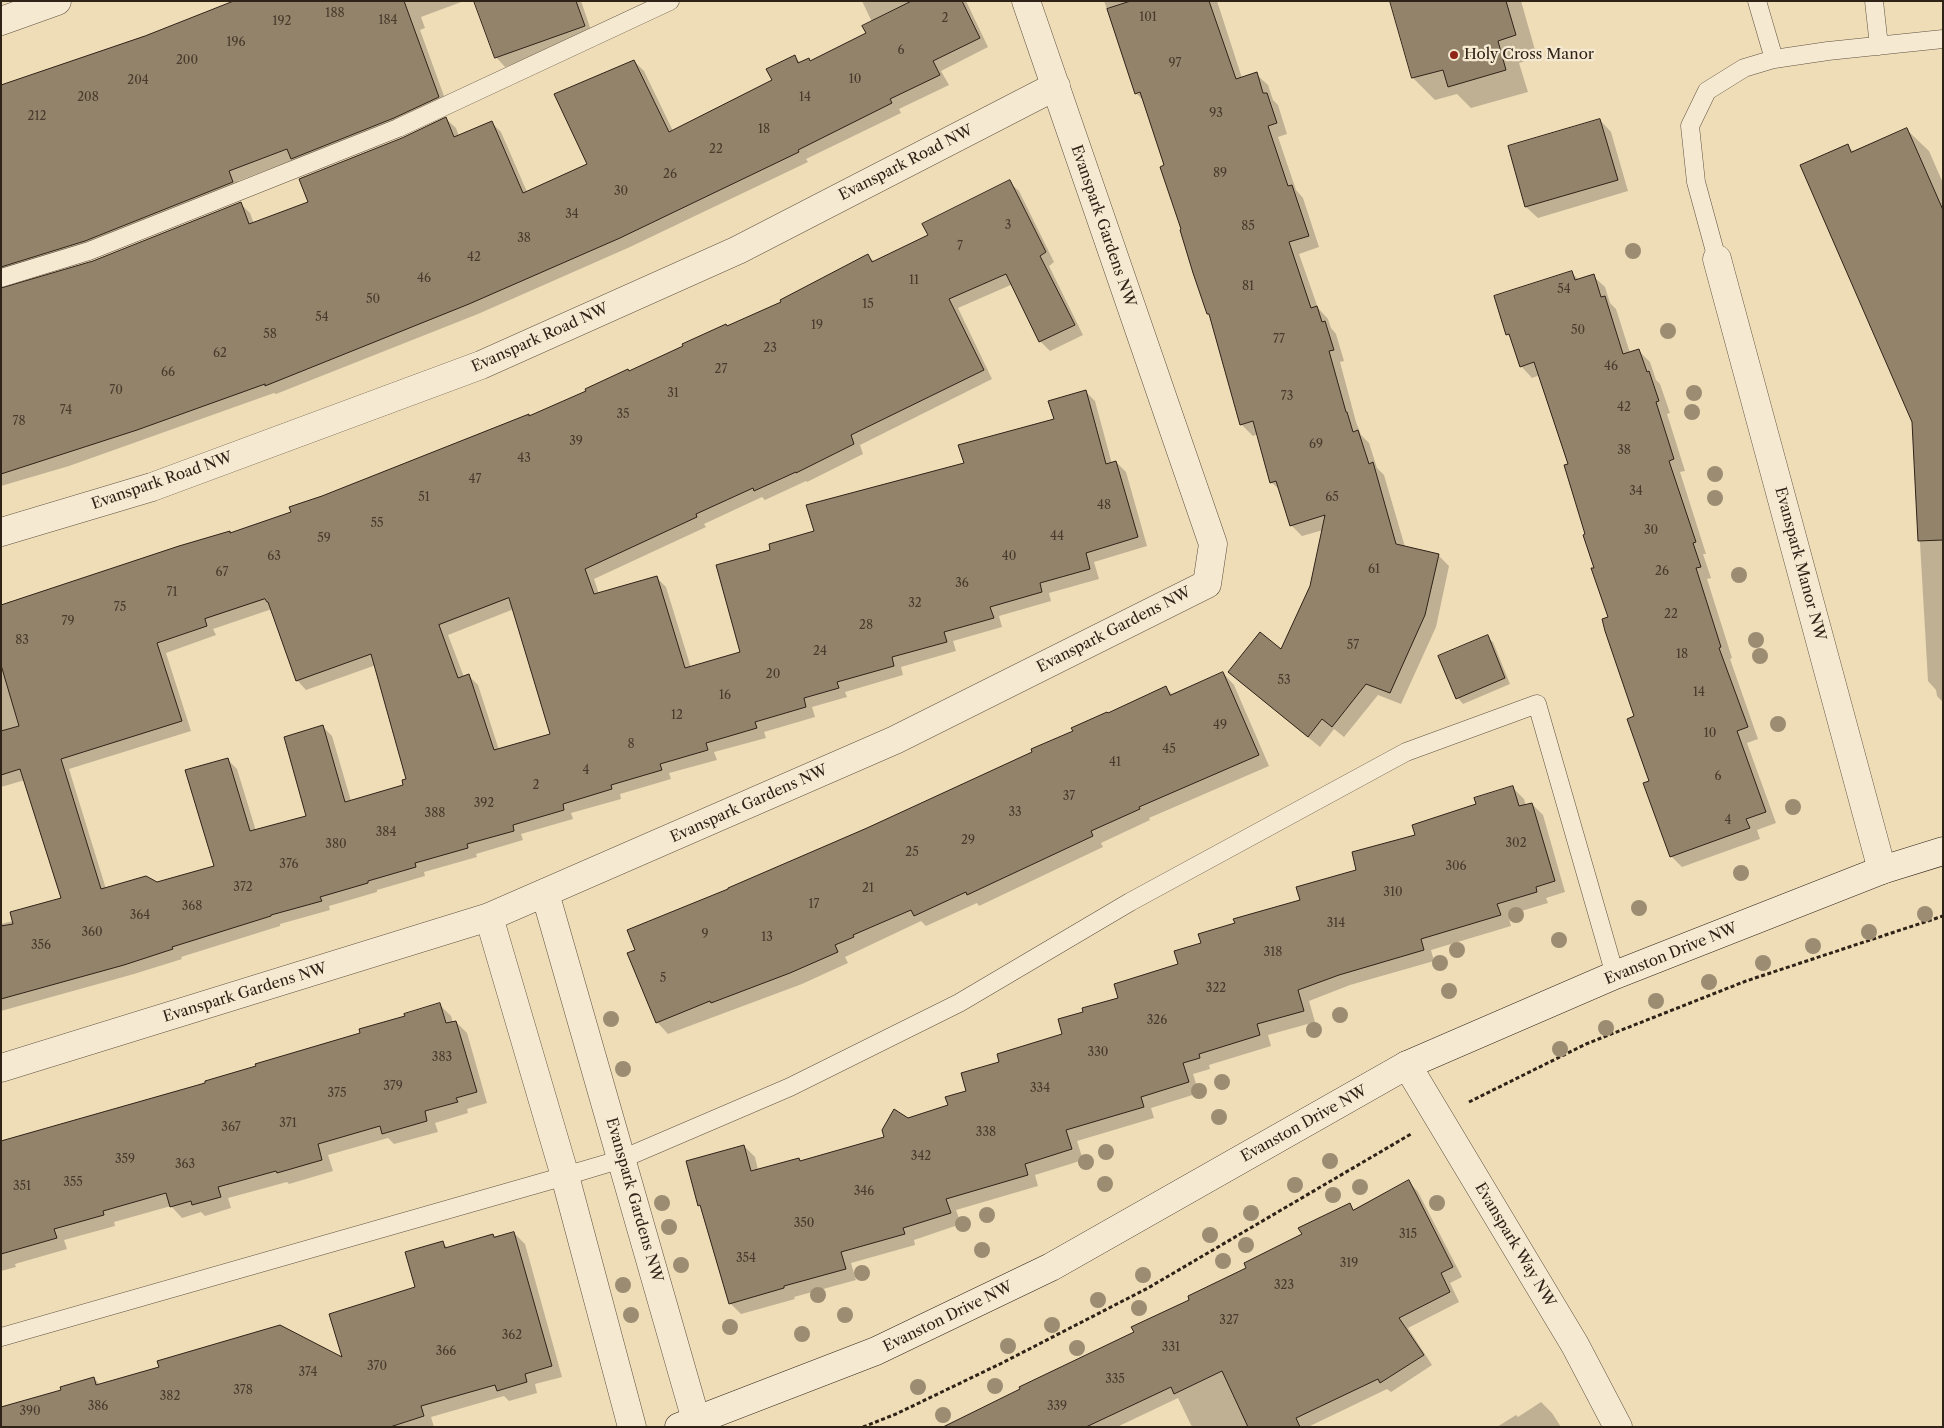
<!DOCTYPE html>
<style>
body{margin:0}
#map{position:relative;width:1944px;height:1428px;overflow:hidden;background:#efddb8;font-family:"Libre Caslon Text",serif}
canvas{display:block}
.frame{position:absolute;inset:0;border:2px solid #2f2217;pointer-events:none}
</style>
<div id="map">
<canvas width="1944" height="1428"></canvas>
<div class="frame"></div>
</div>
<script>
const c = document.querySelector('canvas').getContext('2d');
c.lineJoin = 'round';
function fillPath(path, color) { c.fillStyle = color; c.fill(path, 'evenodd'); }
function strokePath(path, color, width, dash) { c.strokeStyle = color; c.lineWidth = width; c.lineCap = dash ? 'butt' : 'round'; c.setLineDash(dash || []); c.stroke(path); }
function label(font, color, halo, rows, align = 'center') {
  c.font = font + ' "Libre Caslon Text",serif'; c.lineWidth = 4.5; c.setLineDash([]); c.textBaseline = 'middle'; c.strokeStyle = halo; c.fillStyle = color; for (const [text, x, y, turn = 0] of rows) {
    c.save(); c.translate(x, y); c.rotate((+turn || 0) * Math.PI / 180); c.textAlign = isNaN(turn) ? turn : align; if (halo) c.strokeText(text, 0, 0); c.fillText(text, 0, 0); c.restore();
  }
}
fillPath(new Path2D(`
 M239,1H464L421,17L425,28L420,30L448,107L302,168L293,160L238,181L242,192L1,285V88L5,85L201,16Z
 M475,1H581L593,36L505,67L496,57Z
 M862,1H966L988,47L941,71L949,85L899,109L901,113L806,159L808,162L630,247L478,314L276,394L274,393L69,466L1,486V289L93,262L240,203L250,213L254,224L310,203L402,139L446,119L456,128L459,136L491,122L501,132L527,192L589,164L634,61L644,71L673,131L773,80L794,56L801,63L809,59L811,62L867,33L872,22Z
 M1104,1H1217L1242,78L1256,74L1268,85L1273,100L1278,105L1287,134L1278,137L1296,190L1303,198L1319,247L1299,254L1318,308L1328,319L1331,328L1336,334L1344,361L1340,362L1356,422L1361,435L1369,443L1377,468L1384,475L1405,547L1438,555L1449,566L1436,627L1401,704L1378,695L1344,737L1334,729L1320,747L1241,683L1229,672L1281,651L1311,586L1323,530L1302,536L1291,525L1281,491L1271,482L1258,434L1253,436L1241,424L1211,317L1208,314L1183,230L1165,166L1143,100L1136,93Z
 M1391,1H1521L1537,57L1519,63L1528,92L1471,108L1457,94L1435,100L1413,78Z
 M1600,120L1611,132L1628,191L1538,218L1526,207L1509,147Z
 M1907,130L1929,151L1943,183V702L1937,696L1936,690L1928,681L1913,422L1847,146L1854,152Z
 M1009,182L1019,191L1054,262L1049,266L1083,335L1050,351L1040,341L1013,284L958,308L992,379L860,445L863,454L807,482L806,481L765,500L762,497L704,524L706,527L594,579L599,594L656,577L666,587L691,668L742,653L772,551L965,463L1055,420L1086,392L1095,401L1112,464L1116,462L1126,472L1147,546L1094,562L1099,579L1049,593L1051,601L999,616L1002,627L953,641L956,651L901,667L903,675L845,692L847,697L812,707L815,717L764,732L766,738L714,752L717,760L669,773L671,779L620,794L621,799L571,813L573,819L521,834L523,840L476,854L477,857L424,872L425,876L377,890V892L329,906L330,910L280,924V926L181,957L182,959L134,974L1,1011V924L13,921L63,899L25,780L1,787V604H9L231,534L292,513L322,497L530,417L783,302L868,256L875,262L929,236ZM272,609L297,680L306,690L376,665L407,780L405,786L351,801L332,736L323,727L308,817L256,831L237,769L227,759L216,867L157,884L106,889L69,769L191,731L166,653L216,635L213,629ZM514,609L551,735L499,750L478,685L469,676L464,677L448,635Z
 M1572,273L1579,280L1593,276L1605,287L1610,303L1616,309L1630,353L1638,350L1650,362L1656,380L1660,384L1670,413L1667,414L1685,471L1680,472L1706,554H1703L1711,578L1707,579L1732,658L1730,659L1758,739L1747,743L1776,823L1757,830L1760,839L1682,867L1671,856L1650,782L1635,717L1595,569L1570,465L1540,375L1532,378L1521,366L1511,338L1507,334Z
 M1487,637L1493,642L1510,684L1463,704L1458,698Z
 M1223,673L1234,685L1269,766L1149,818L1150,820L1101,843L1103,847L979,906L977,903L926,926L921,921L845,957L848,963L802,984L668,1034L657,1022L637,950L730,890L1034,752L1108,715L1166,688L1173,695Z
 M1513,788L1524,799L1526,806L1532,804L1543,815L1565,892L1546,898L1548,903L1508,915L1511,926L1431,950L1434,961L1350,985L1309,1001L1315,1022L1268,1035L1271,1046L1209,1065L1210,1069L1193,1074L1199,1093L1151,1108L1154,1118L1077,1141L1083,1160L1035,1175L1038,1186L956,1210L961,1224L914,1240L915,1245L851,1263L856,1280L794,1297L795,1299L741,1314L730,1303L703,1209L699,1205L744,1146L755,1157L758,1170L798,1159L801,1162L885,1138L908,1119L949,1106L1001,1062L1064,1035L1084,1013L1120,999L1179,964L1202,944L1236,924L1302,901L1358,871L1417,836Z
 M440,1005L451,1016L453,1023L456,1022L467,1033L487,1103L467,1109L468,1113L435,1123L438,1132L394,1144L388,1138L328,1155L333,1171L289,1184L287,1182L228,1198L231,1208L205,1216L201,1212L182,1218L171,1206L114,1222L115,1226L64,1240L67,1249L15,1264L16,1267L1,1271V1142L206,1084L361,1034Z
 M1409,1182L1418,1192L1462,1277L1450,1283L1459,1302L1408,1328L1432,1365L1391,1392L1387,1389L1308,1427H1192L1178,1398L1117,1427H953L1135,1332L1248,1268L1349,1205L1354,1210Z
 M514,1233L525,1244L562,1377L535,1384L537,1393L509,1401L504,1396L431,1417L434,1427H1L63,1391L94,1378L100,1385L344,1359L417,1288L442,1242L448,1248L493,1235L495,1238Z
 M1541,1402L1552,1413L1561,1427H1497L1516,1415L1518,1417Z`), '#0003');
const building = new Path2D(`
 M234,1H404L439,97L394,118L291,159L287,149L229,171L233,182L85,241L1,267V85L145,36Z
 M474,1H576L585,26L495,58Z
 M912,1H962L980,38L933,61L940,75L890,99L892,103L798,150L799,152L620,238L469,304L265,386V384L137,430L1,474V288L93,261L241,202L249,224L308,202L299,179L402,138L446,117L454,137L492,121L523,193L587,164L554,94L634,60L669,132L772,80L766,69L795,55L798,63L809,58L810,61L866,33L862,26Z
 M1131,1H1209L1236,79L1257,72L1263,93H1267L1277,123L1268,126L1288,186L1292,185L1309,236L1289,242L1311,308L1317,306L1322,322L1325,321L1334,350L1329,351L1346,412H1347L1353,432L1358,430L1369,464L1373,462L1396,544L1439,554L1425,615L1390,693L1366,684L1332,727L1322,719L1308,737L1228,672L1260,632L1281,649L1310,586L1325,515L1290,526L1276,481L1270,483L1253,421L1240,425L1209,314H1207L1193,273L1180,230L1181,229L1160,167L1164,165L1140,92L1135,94L1107,9Z
 M1390,1H1506L1516,35L1498,41L1506,70L1448,87L1443,70L1412,78Z
 M1600,119L1618,180L1525,207L1508,146Z
 M1907,128L1943,210V540L1918,541L1912,422L1800,165L1848,144L1851,152Z
 M1010,180L1046,252L1040,256L1075,325L1039,342L1006,274L949,299L984,370L851,435L854,444L796,473V472L754,491L753,488L696,514L697,517L585,569L594,594L657,576L685,668L740,652L716,565L770,550L769,544L814,531L806,505L964,463L958,445L1054,419L1048,401L1086,390L1106,464L1116,461L1138,537L1086,553L1090,569L1040,583L1042,592L990,607L994,618L944,632L947,642L892,657L894,666L837,682L839,688L804,698L806,707L755,722L757,728L706,743L708,750L660,764L662,770L611,785L612,789L563,804L564,810L513,825L514,831L467,844L468,848L415,863L416,867L368,881V883L320,897L322,901L271,915V916L172,947L173,949L124,965L1,999V926L13,924L10,912L61,898L20,769L1,775V731L19,726L1,665V605L179,546L230,531V533L291,512L289,507L322,496L529,414V416L586,391L585,389L628,369L629,371L683,346L682,344L726,324L727,326L781,302L780,300L868,254L872,262L928,235L922,224ZM509,598L550,734L494,750L469,674L458,678L439,625ZM265,599L267,602H268L296,681L371,654L406,779L402,780L403,785L345,802L323,725L284,737L306,816L250,831L228,758L185,770L214,866L157,882L146,876L101,889L61,759L182,721L157,643L207,626L205,619Z
 M1572,271L1575,280L1594,274L1601,297L1605,296L1623,354L1639,349L1647,372L1649,371L1659,401L1656,402L1674,459L1669,461L1696,542L1693,543L1701,567L1696,568L1721,647L1719,648L1748,727L1737,731L1766,812L1746,819L1750,828L1670,857L1643,783L1649,781L1627,719L1634,716L1605,631L1602,619L1608,617L1591,568H1594L1583,535L1585,534L1564,465L1568,464L1534,362L1520,367L1509,334L1506,335L1494,296Z
 M1488,635L1505,678L1456,699L1438,656Z
 M1223,672L1259,755L1139,807L1140,809L1091,831L1093,836L967,895L966,892L914,916L911,910L853,935L854,937L835,945L838,952L790,973L711,1003L710,1001L656,1023L627,953L635,950L627,930L728,889V888L867,828L1032,752L1031,749L1073,731L1071,728L1107,712L1108,713L1166,686L1170,695Z
 M1513,786L1519,806L1532,803L1555,881L1536,887L1537,892L1497,904L1501,915L1421,939L1424,950L1339,975L1298,990L1304,1011L1257,1024L1260,1035L1199,1054L1200,1058L1183,1063L1189,1082L1141,1097L1144,1107L1066,1130L1072,1149L1025,1164L1028,1175L946,1199L951,1213L903,1228L905,1234L841,1252L846,1269L784,1286V1288L729,1304L700,1205L698,1206L686,1161L744,1145L751,1171L799,1158L800,1161L884,1137L882,1130L894,1109L908,1118L948,1105L945,1097L966,1091L961,1073L999,1062L997,1054L1062,1034L1058,1019L1083,1012L1082,1008L1118,998L1114,984L1178,964L1174,951L1201,943L1198,934L1235,923L1233,919L1300,900L1296,887L1356,870L1352,852L1415,835L1412,825L1476,804L1474,798Z
 M440,1003L446,1023L456,1021L477,1092L456,1098L458,1102L425,1111L427,1121L382,1134L380,1126L318,1144L322,1160L277,1173L276,1171L218,1187L221,1197L192,1205L191,1201L170,1207L166,1193L103,1211L104,1215L54,1229L57,1238L1,1254V1141L205,1083V1081L256,1066L255,1064L360,1033L359,1029L405,1016L404,1014Z
 M1409,1180L1453,1267L1441,1273L1450,1292L1399,1318L1424,1355L1380,1383L1378,1379L1296,1418L1300,1427H1248L1222,1371L1174,1394L1171,1387L1086,1427H943L1020,1389L1019,1387L1134,1332L1131,1327L1189,1300L1188,1296L1246,1268L1244,1263L1302,1234L1298,1228L1350,1203L1353,1210Z
 M514,1232L552,1366L525,1374L527,1382L497,1391L495,1385L421,1406L424,1416L390,1427H1V1407L61,1390L60,1387L94,1377L96,1385L159,1367L157,1361L280,1325L342,1357L329,1314L415,1287L405,1252L443,1241L445,1248L493,1234L494,1237Z`);
fillPath(building, '#93836b');
strokePath(building, '#2f2217', 1);
const lane = new Path2D(`
 M1757,1L1774,59
 M1874,1L1879,46
 M1717,259L1696,182L1690,126L1707,91L1744,68L1774,59L1828,51L1943,39
 M1,278L89,251L398,128L670,1
 M1,1337L565,1176L622,1159L790,1087L959,1003L1130,902L1406,752L1537,704L1615,975`);
const street = new Path2D(`
 M1,21L57,1
 M1717,259L1882,870
 M1,532L152,487L481,365L738,250L1056,86
 M545,893L698,1427
 M489,917L565,1176L632,1427
 M1407,1065L1575,1345L1618,1427
 M1,1068L489,917L895,740L1207,584L1213,544L1026,1`);
const secondary = new Path2D(`
 M679,1427L876,1351L1051,1267L1407,1065L1615,975L1882,870L1943,851`);
strokePath(lane, '#5f513f', 19);
strokePath(street, '#5f513f', 29);
strokePath(secondary, '#2f2217', 29);
strokePath(new Path2D(`
 M1469,1102L1586,1044L1746,981L1943,916
 M863,1427L896,1414L1002,1363L1148,1288L1411,1134`), '#2f2217', 3, [4, 2.5]);
strokePath(lane, '#f5e9d1', 18);
strokePath(street, '#f5e9d1', 28);
strokePath(secondary, '#f5e9d1', 28);
c.fillStyle = '#9b8c72';
for (const [x, y] of [
 [1633,251],
 [1668,331],
 [1694,393],
 [1692,412],
 [1715,474],
 [1715,498],
 [1739,575],
 [1756,640],
 [1760,656],
 [1778,724],
 [1793,807],
 [1741,873],
 [1639,908],
 [1925,914],
 [1516,915],
 [1869,932],
 [1559,940],
 [1813,946],
 [1457,950],
 [1440,963],
 [1763,963],
 [1709,982],
 [1449,991],
 [1656,1001],
 [1340,1015],
 [611,1019],
 [1606,1028],
 [1314,1030],
 [1560,1049],
 [623,1069],
 [1222,1082],
 [1199,1091],
 [1219,1117],
 [1106,1152],
 [1330,1161],
 [1086,1162],
 [1105,1184],
 [1295,1185],
 [1360,1187],
 [1333,1195],
 [662,1203],
 [1437,1203],
 [1251,1213],
 [987,1215],
 [963,1224],
 [669,1227],
 [1210,1235],
 [1246,1245],
 [982,1250],
 [1223,1261],
 [681,1265],
 [862,1273],
 [1143,1275],
 [623,1285],
 [818,1295],
 [1098,1300],
 [1139,1308],
 [631,1315],
 [845,1315],
 [1052,1325],
 [730,1327],
 [802,1334],
 [1008,1346],
 [1077,1348],
 [995,1386],
 [918,1387],
 [943,1415]
]) { c.beginPath(); c.arc(x, y, 8, 0, 2 * Math.PI); c.fill(); }
for (const [x, y, r, color] of [
 [1454,55,5,"#8f2418"]
]) { const dot = new Path2D(); dot.arc(x, y, r, 0, 2 * Math.PI); c.fillStyle = color; c.fill(dot); strokePath(dot, '#f5e9d1', 2); }
label('12px', '#483a2c', null, [
 ["188",335,14],
 ["101",1148,18],
 ["2",945,19],
 ["184",388,21],
 ["192",282,22],
 ["196",236,43],
 ["6",901,51],
 ["200",187,61],
 ["97",1175,64],
 ["10",855,80],
 ["204",138,81],
 ["208",88,98],
 ["14",805,98],
 ["93",1216,114],
 ["212",37,117],
 ["18",764,130],
 ["22",716,150],
 ["89",1220,174],
 ["26",670,175],
 ["30",621,192],
 ["34",572,215],
 ["3",1008,226],
 ["85",1248,227],
 ["38",524,239],
 ["7",960,247],
 ["42",474,258],
 ["46",424,279],
 ["11",914,281],
 ["81",1248,287],
 ["54",1564,290],
 ["50",373,300],
 ["15",868,305],
 ["54",322,318],
 ["19",817,326],
 ["50",1578,331],
 ["58",270,335],
 ["77",1279,340],
 ["23",770,349],
 ["62",220,354],
 ["46",1611,367],
 ["27",721,370],
 ["66",168,373],
 ["70",116,391],
 ["31",673,394],
 ["73",1287,397],
 ["42",1624,408],
 ["74",66,411],
 ["35",623,415],
 ["78",19,422],
 ["39",576,442],
 ["69",1316,445],
 ["38",1624,451],
 ["43",524,459],
 ["47",475,480],
 ["34",1636,492],
 ["51",424,498],
 ["65",1332,498],
 ["48",1104,506],
 ["55",377,524],
 ["30",1651,531],
 ["44",1057,537],
 ["59",324,539],
 ["63",274,557],
 ["40",1009,557],
 ["61",1374,570],
 ["26",1662,572],
 ["67",222,573],
 ["36",962,584],
 ["71",172,593],
 ["32",915,604],
 ["75",120,608],
 ["22",1671,615],
 ["79",68,622],
 ["28",866,626],
 ["83",22,641],
 ["57",1353,646],
 ["24",820,652],
 ["18",1682,655],
 ["20",773,675],
 ["53",1284,681],
 ["14",1699,693],
 ["16",725,696],
 ["12",677,716],
 ["49",1220,726],
 ["10",1710,734],
 ["8",631,745],
 ["45",1169,750],
 ["41",1115,763],
 ["4",586,771],
 ["6",1718,777],
 ["2",536,786],
 ["37",1069,797],
 ["392",484,804],
 ["33",1015,813],
 ["388",435,814],
 ["4",1728,821],
 ["384",386,833],
 ["29",968,841],
 ["302",1516,844],
 ["380",336,845],
 ["25",912,853],
 ["376",289,865],
 ["306",1456,867],
 ["372",243,888],
 ["21",868,889],
 ["310",1393,893],
 ["17",814,905],
 ["368",192,907],
 ["364",140,916],
 ["314",1336,924],
 ["360",92,933],
 ["9",705,935],
 ["13",767,938],
 ["356",41,946],
 ["318",1273,953],
 ["5",663,979],
 ["322",1216,989],
 ["326",1157,1021],
 ["330",1098,1053],
 ["383",442,1058],
 ["379",393,1087],
 ["334",1040,1089],
 ["375",337,1094],
 ["371",288,1124],
 ["367",231,1128],
 ["338",986,1133],
 ["342",921,1157],
 ["359",125,1160],
 ["363",185,1165],
 ["355",73,1183],
 ["351",22,1187],
 ["346",864,1192],
 ["350",804,1224],
 ["315",1408,1235],
 ["354",746,1259],
 ["319",1349,1264],
 ["323",1284,1286],
 ["327",1229,1321],
 ["362",512,1336],
 ["331",1171,1348],
 ["366",446,1352],
 ["370",377,1367],
 ["374",308,1373],
 ["335",1115,1380],
 ["378",243,1391],
 ["382",170,1397],
 ["386",98,1407],
 ["339",1057,1407],
 ["390",30,1412]
]);
label('15px', '#2f2217', '#f5e9d1', [
 ["Holy Cross Manor",1464,55]
], 'left');
label('15px', '#2f2217', '#f5e9d1', [
 ["Evanspark Road NW",906,163,-27],
 ["Evanspark Gardens NW",1103,226,71],
 ["Evanspark Road NW",540,338,-24],
 ["Evanspark Road NW",162,481,-19],
 ["Evanspark Manor NW",1800,564,75],
 ["Evanspark Gardens NW",1114,630,-27],
 ["Evanspark Gardens NW",749,804,-24],
 ["Evanston Drive NW",1671,954,-22],
 ["Evanspark Gardens NW",245,993,-17],
 ["Evanston Drive NW",1304,1124,-29],
 ["Evanspark Gardens NW",634,1200,74],
 ["Evanspark Way NW",1515,1245,59],
 ["Evanston Drive NW",948,1317,-26]
]);
</script>
